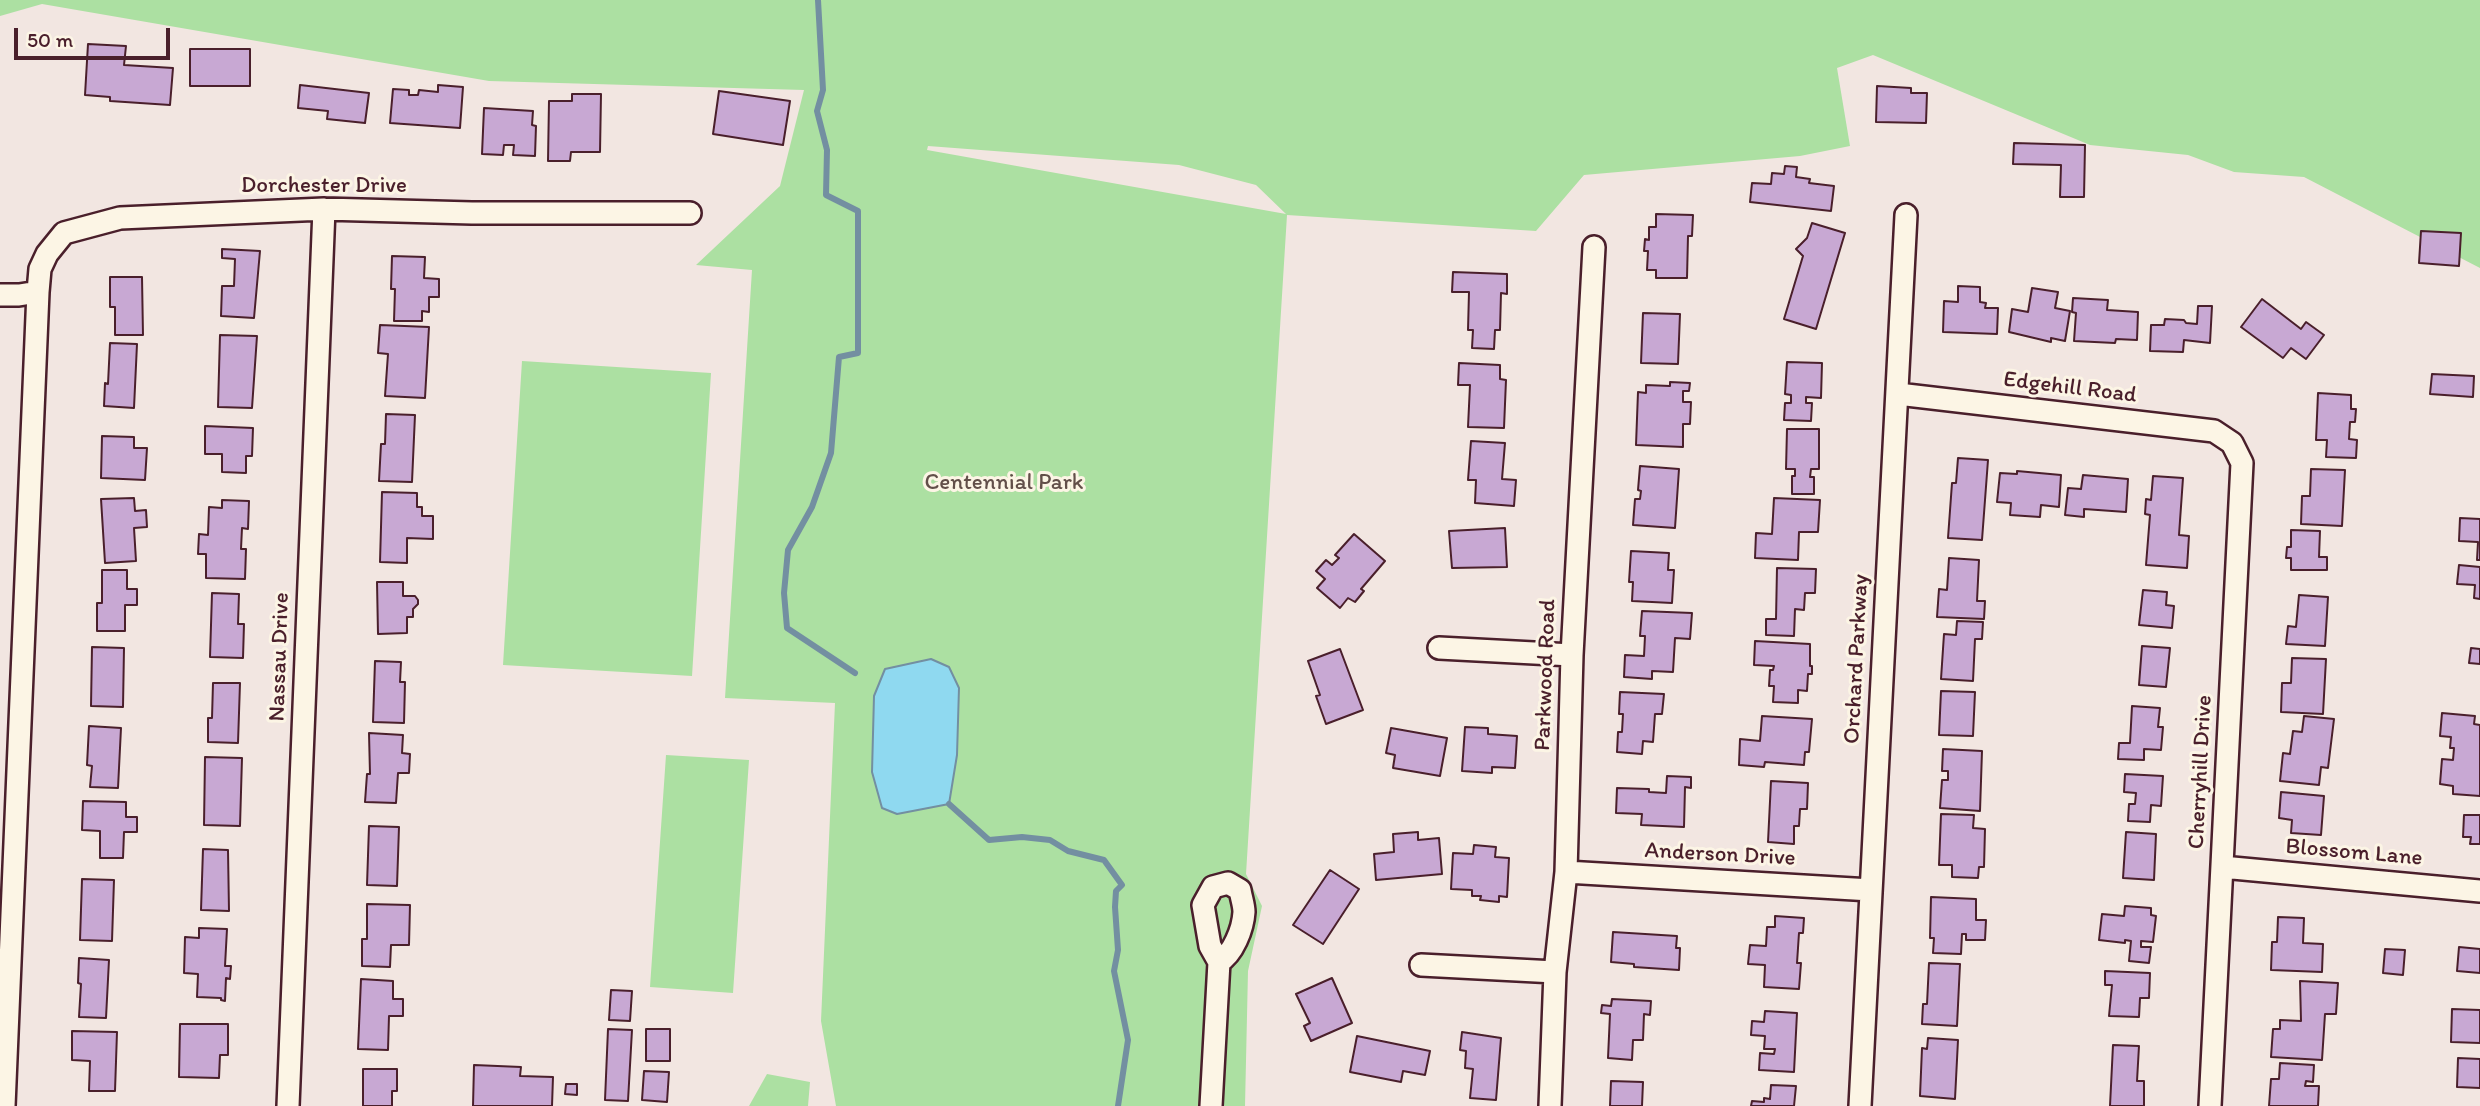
<!DOCTYPE html>
<style>
body{margin:0}
#map{position:relative;width:2480px;height:1106px;overflow:hidden;background:#f2e6e1;font-family:Itim,sans-serif}
canvas{display:block}
.scale{position:absolute;left:14px;top:28px;width:156px;height:32px;box-sizing:border-box;border:4px solid #4a1f2b;border-top:0;padding-left:9px;font-size:21px;line-height:24px;white-space:nowrap;color:#4a1f2b;-webkit-text-stroke:5px #fcf5e5;paint-order:stroke}
</style>
<div id="map">
<canvas width="2480" height="1106"></canvas>
<div class="scale">50 m</div>
</div>
<script>
const c = document.querySelector('canvas').getContext('2d');
c.lineJoin = 'round';
function fillPath(path, color) { c.fillStyle = color; c.fill(path, 'evenodd'); }
function strokePath(path, color, width, dash) { c.strokeStyle = color; c.lineWidth = width; c.lineCap = dash ? 'butt' : 'round'; c.setLineDash(dash || []); c.stroke(path); }
function label(font, color, halo, rows, align = 'center') {
  c.font = font + ' Itim,sans-serif'; c.lineWidth = 6; c.setLineDash([]); c.textBaseline = 'middle'; c.strokeStyle = halo; c.fillStyle = color; for (const [text, x, y, turn = 0] of rows) {
    c.save(); c.translate(x, y); c.rotate((+turn || 0) * Math.PI / 180); c.textAlign = isNaN(turn) ? turn : align; if (halo) c.strokeText(text, 0, 0); c.fillText(text, 0, 0); c.restore();
  }
}
fillPath(new Path2D(`
 M0,0H2480V268L2304,177L2234,172L2188,155L2090,145L1873,55L1837,68L1850,146L1800,156L1584,175L1536,231L1287,215L1246,874L1262,906L1248,971L1245,1106H836L821,1021L835,703L725,698L752,270L696,265L780,186L804,90L489,81L42,4L0,16ZM928,146L1179,165L1256,185L1286,214L927,150Z
 M522,361L711,373L692,676L503,665Z
 M666,755L749,760L733,993L650,987Z
 M767,1074L810,1082L808,1106H749Z`), '#ace0a2');
const water = new Path2D(`
 M931,659L949,667L959,688L957,755L949,804L897,814L882,808L872,772L874,696L885,669Z`);
fillPath(water, '#8fd9f0');
strokePath(water, '#738fa1', 2);
strokePath(new Path2D(`
 M818,0L823,90L817,111L827,150L826,195L858,211V353L839,357L831,453L812,507L788,550L784,593L787,628L855,673
 M949,804L989,840L1022,837L1050,840L1068,851L1104,860L1122,885L1116,891L1115,907L1118,950L1114,971L1128,1040L1118,1106`), '#738fa1', 6);
const building = new Path2D(`
 M88,44L126,46L124,65L173,68L170,105L110,101V97L85,95Z
 M190,49H250V86H190Z
 M300,85L369,93L365,123L327,119L328,111L298,108Z
 M438,85L463,87L460,128L390,123L393,89L409,90V95H418L419,90L438,92Z
 M1877,86L1911,88V93H1927L1926,123L1876,122Z
 M719,91L790,101L783,145L713,134Z
 M572,94H601L600,152H571L570,161H548L549,101H572Z
 M484,108L533,111L532,125L536,126L535,156L513,155L514,145H504L503,155L482,154Z
 M2014,143L2085,145L2084,197H2060L2061,165L2013,164Z
 M1785,166L1797,167L1796,177L1810,179L1809,183L1834,186L1831,211L1750,202L1752,183L1771,184L1772,173L1784,174Z
 M1656,214L1693,215L1692,236H1688L1687,278H1656V270H1647L1648,251H1644L1645,239L1649,240V227H1656Z
 M1812,223L1845,233L1816,329L1784,319L1803,256L1796,249L1807,238Z
 M2421,231L2461,233L2459,266L2419,263Z
 M222,249L260,251L254,318L221,316L222,286H234L235,259L222,258Z
 M392,256L425,257L424,278L439,279V297H429V312L422,311V321H394L395,289H391Z
 M1453,272L1507,274V294L1501,293L1500,330H1495L1494,349L1472,348L1473,330H1468L1469,292H1452Z
 M110,277H142L143,335H115V307H110Z
 M1958,286L1980,287V302L1986,303L1985,308H1998L1997,334L1943,332L1944,301L1958,302Z
 M2032,288L2058,292L2055,308L2070,311L2065,341L2051,338V342L2009,332L2012,309L2028,312Z
 M2073,298L2108,300L2107,310L2138,312L2137,340L2116,339L2115,343L2074,341L2076,313L2072,312Z
 M2262,299L2301,329L2306,322L2324,335L2306,359L2291,348L2283,358L2241,327Z
 M2198,306H2212L2210,343L2184,340L2183,352L2150,351L2151,325H2164L2165,319L2184,320L2186,323L2197,324Z
 M1643,313L1680,314L1678,364L1641,363Z
 M380,325L429,327L425,398L385,396L388,354L378,353Z
 M220,335L257,336L252,408L218,407Z
 M110,343L137,344L134,408L104,406L105,383L108,384Z
 M1787,362L1822,363L1821,398L1806,397V403H1812L1811,421L1784,420L1785,403H1791V395L1785,394Z
 M1459,363L1500,365V379L1506,380L1504,428L1468,427L1470,385H1458Z
 M2432,374L2474,376L2473,397L2430,394Z
 M1670,382L1690,383L1689,391H1683V402H1691L1690,424H1683V447L1636,445L1638,392L1646,393V385L1670,386Z
 M2318,393L2351,395V409H2356L2355,422H2350L2349,439L2357,440L2356,458L2326,457L2327,440H2316Z
 M386,414L415,415L412,482L379,481L381,444H385Z
 M205,426L253,428L252,456H246V473L222,472V454H205Z
 M1787,429H1819V469H1811L1810,477H1814V494H1792V476H1795V469H1786Z
 M102,436L134,437V448H147L145,480L101,478Z
 M1471,441L1505,443L1502,479L1516,480L1514,506L1475,503L1476,480H1468Z
 M1958,458L1988,460L1982,540L1948,538L1952,483H1956Z
 M1640,466L1679,469L1675,528L1633,525L1635,499H1640L1641,491L1638,490Z
 M2311,469L2345,470L2342,526L2301,524L2302,496H2310Z
 M2017,471L2061,475L2059,507L2041,505L2040,517L2010,515L2011,503L1997,502L2000,473L2017,474Z
 M2083,475L2128,479L2126,512L2084,509V517L2065,515L2068,488L2081,489Z
 M2153,476L2183,478L2179,535L2189,536L2187,568L2146,565L2150,515L2145,514L2146,499L2151,500Z
 M382,492L417,493V507H422V516H433V539L407,538V563L380,562Z
 M134,498L135,511L146,510L147,527L134,528L136,561L105,563L101,499Z
 M1774,498L1820,500L1818,532H1799L1798,560L1755,558L1756,533L1772,534Z
 M222,500L249,501L248,529L242,528L241,549H246L245,579L206,578V554H198L199,534L208,535L209,507L222,508Z
 M2460,518L2480,519V560H2477L2478,542L2459,541Z
 M1505,528L1507,567L1452,568L1449,531Z
 M2291,530L2320,531L2319,557H2327V570H2291V558H2286L2287,547H2291Z
 M1354,534L1385,561L1361,589L1364,591L1355,602L1348,598L1340,608L1317,588L1325,579L1316,571L1326,560L1332,565L1339,558L1335,555Z
 M1631,551L1669,553L1668,570H1674L1672,603L1632,601L1633,582H1629Z
 M1949,558L1979,560L1977,601H1985L1984,619L1937,617L1939,589L1947,590Z
 M2459,565L2480,567V599L2474,598L2475,585L2457,584Z
 M1777,568L1816,569L1815,593H1805L1804,610L1795,609L1794,636L1766,635V619H1776Z
 M102,570H127V589H137V605H125V631H97V603H102Z
 M377,582H403V596H415L418,600V604L413,609V617H407V633L378,634Z
 M2143,590L2167,592L2166,605L2174,606L2172,628L2139,625Z
 M212,593L239,594L238,624H244L243,658L210,657Z
 M2299,595L2328,597L2325,646L2286,644L2288,626L2296,627Z
 M1642,611L1692,613L1690,639L1675,638L1673,672L1652,671V679L1624,677L1625,655L1644,656L1645,636H1640Z
 M1957,621L1983,622L1982,639H1975L1973,681L1941,679L1944,634L1956,635Z
 M1755,641L1810,644V666H1812V674H1808L1807,691L1798,690V703L1773,702L1774,686H1769L1770,670H1773L1774,666L1754,665Z
 M2142,646L2170,648L2166,687L2139,685Z
 M92,647L124,648L123,707L91,706Z
 M2471,648L2480,649V664L2469,663Z
 M1340,649L1363,710L1326,724L1316,696L1320,695L1308,661Z
 M2292,658L2326,659L2323,714L2281,712L2282,683H2291Z
 M375,661L401,662L400,682H405L404,723L373,722Z
 M213,683H240L238,743L208,742V718H212Z
 M1941,691L1975,692L1973,736L1939,735Z
 M1620,692L1664,694L1662,714H1655L1653,742L1643,741L1642,754L1617,752L1618,732H1622L1623,714H1619Z
 M2132,706L2160,708L2158,727H2163L2161,750L2144,749V760L2118,759L2119,743H2130Z
 M2442,713L2475,716L2474,724L2480,725V796L2453,794V786L2440,784L2442,759L2453,760L2454,748H2450L2451,737L2440,736Z
 M1762,716L1812,719L1809,752H1805L1804,765L1765,762L1764,767L1739,765L1740,739L1760,741Z
 M2304,716L2334,719L2328,768L2321,767L2319,785L2280,781L2283,753L2290,754L2293,731L2302,732Z
 M89,726L121,728L118,788L90,787L92,766L87,765Z
 M1465,727L1488,728V734L1517,736L1515,768L1492,767V773L1462,771Z
 M1391,728L1447,738L1440,776L1393,768L1395,755L1386,753Z
 M369,733L403,735L402,753L410,754L409,773H398L396,803L365,802L367,774H370Z
 M1943,749L1982,751L1980,811L1940,808L1942,780H1948V771H1942Z
 M205,757L242,758L240,826L204,825Z
 M2125,774L2163,776L2161,806L2151,805L2150,822L2128,821L2129,804H2135L2136,793L2124,792Z
 M1667,776L1691,777V788L1685,787L1684,827L1641,825L1642,814L1616,813L1617,788L1649,789V792L1666,793Z
 M1771,781L1808,783L1807,809H1800L1799,826H1794V844L1768,842Z
 M2281,792L2324,796L2321,835L2291,833L2292,820L2279,818Z
 M83,801L126,802V817H137V832H124L123,858H100V831L82,830Z
 M1941,814L1974,815L1973,828L1985,829L1984,867H1979L1978,878L1952,877V865H1939Z
 M2464,815H2480V844H2470L2471,837H2463Z
 M369,826L399,827L397,886L367,885Z
 M1418,832V840L1439,838L1442,874L1376,880L1374,854L1394,852L1393,834Z
 M2126,832L2156,834L2154,880L2123,878Z
 M1474,845L1496,847L1495,857L1509,858L1507,897L1499,896V902L1480,900L1481,896H1472V890L1451,889L1453,853L1473,854Z
 M203,849L228,850L229,911L201,910Z
 M1330,870L1359,889L1323,944L1293,925Z
 M82,879L114,880L112,941L80,940Z
 M1931,897L1976,899V920H1986L1985,940H1966V934H1962L1961,954L1933,953L1934,938H1930Z
 M367,904L410,905L409,945H391L390,967L362,966V939H367Z
 M2125,906L2151,908V915L2156,916L2153,942L2141,941V947H2151L2149,963L2129,961L2131,941L2125,940V943L2099,940L2102,914L2124,916Z
 M1775,916L1804,918L1803,933H1799L1797,963H1801L1799,989L1764,987L1765,965L1748,964L1750,945L1766,946L1767,927H1775Z
 M2278,917L2304,918L2303,943L2323,944L2322,972L2271,970L2272,942H2277Z
 M199,928L227,929L225,966H231L230,979L226,978L225,1001L221,1000V998L197,997L198,974L184,973L185,937L199,938Z
 M1613,932L1677,936L1676,948H1680L1679,970L1634,967V964L1611,962Z
 M2459,947L2480,949V973L2457,971Z
 M2385,949L2405,950L2403,975L2383,973Z
 M79,958L109,960L106,1018L79,1017L81,984L78,983Z
 M1929,963L1960,964L1957,1026L1922,1024L1923,1004H1927Z
 M2105,971L2150,973L2149,998H2140L2139,1017L2109,1016L2112,985H2105Z
 M1332,978L1352,1023L1311,1041L1304,1026L1310,1023L1296,994Z
 M361,979L393,981V999H403V1016H389L388,1050L358,1049Z
 M2300,981L2338,983L2336,1014H2325L2322,1060L2271,1057L2273,1029H2280V1020L2301,1021Z
 M611,990L632,991L630,1021L609,1020Z
 M1612,999L1651,1001L1650,1015L1644,1014L1643,1040H1633L1632,1060L1608,1058L1610,1014L1601,1013L1602,1005L1611,1006Z
 M2452,1009L2480,1010V1043L2451,1042Z
 M1765,1011L1797,1013L1794,1072L1759,1070L1760,1053L1774,1054L1775,1049H1764L1765,1036L1751,1035L1752,1021L1764,1022Z
 M180,1024H228V1055H220L219,1078L179,1077Z
 M608,1029L632,1030L628,1101L605,1100Z
 M646,1029H670V1061H646Z
 M72,1031L117,1032L115,1091H89L90,1061L72,1060Z
 M1462,1032L1501,1038L1496,1100L1470,1098L1473,1069L1465,1068L1466,1051L1460,1050Z
 M1357,1036L1430,1051L1425,1075L1403,1071L1401,1082L1350,1072Z
 M1928,1038L1958,1040L1955,1099L1920,1096L1922,1048L1927,1049Z
 M2113,1045L2139,1046L2137,1081H2144V1106H2110Z
 M2458,1058L2480,1059V1088L2457,1087Z
 M2280,1063L2314,1065L2313,1082L2306,1081L2305,1086H2319L2318,1106H2269L2271,1079H2279Z
 M474,1065L521,1067L520,1076L553,1077L552,1106H473Z
 M363,1069H397V1091H392V1106H363Z
 M644,1071L669,1072L667,1102L642,1100Z
 M1611,1081L1643,1082L1642,1106H1610Z
 M566,1084H577V1095L565,1094Z
 M1771,1085L1796,1086L1794,1106H1751L1752,1101L1764,1102V1098L1770,1099Z`);
fillPath(building, '#c8a8d3');
strokePath(building, '#4a1f2b', 2);
const minor = new Path2D(`
 M0,295H19L38,292
 M1898,394L2214,431L2232,443L2242,463L2210,1106
 M1439,648L1572,655
 M2222,867L2480,891
 M1566,872L1871,890
 M1421,965L1555,972
 M4,1106L38,292L40,269L47,254L64,233L120,218L324,209L472,213H690
 M288,1106L324,209
 M1211,1106L1219,962L1210,946L1203,905L1213,887L1228,883L1240,890C1241,897 1244,905 1244,912C1243,929 1233,954 1219,962
 M1550,1106L1555,972L1566,872L1572,655L1594,247
 M1860,1106L1906,215`);
strokePath(minor, '#4a1f2b', 26);
strokePath(minor, '#fcf5e5', 21);
label('23px', '#4a1f2b', '#fcf5e5', [
 ["Dorchester Drive",324,186],
 ["Edgehill Road",2070,388,7],
 ["Nassau Drive",280,657,-88],
 ["Orchard Parkway",1857,659,-87],
 ["Parkwood Road",1546,675,-88],
 ["Cherryhill Drive",2201,772,-87],
 ["Blossom Lane",2354,853,5],
 ["Anderson Drive",1720,855,3]
]);
label('23px', '#624f49', '#fcf5e5', [
 ["Centennial Park",1004,483]
]);
</script>
